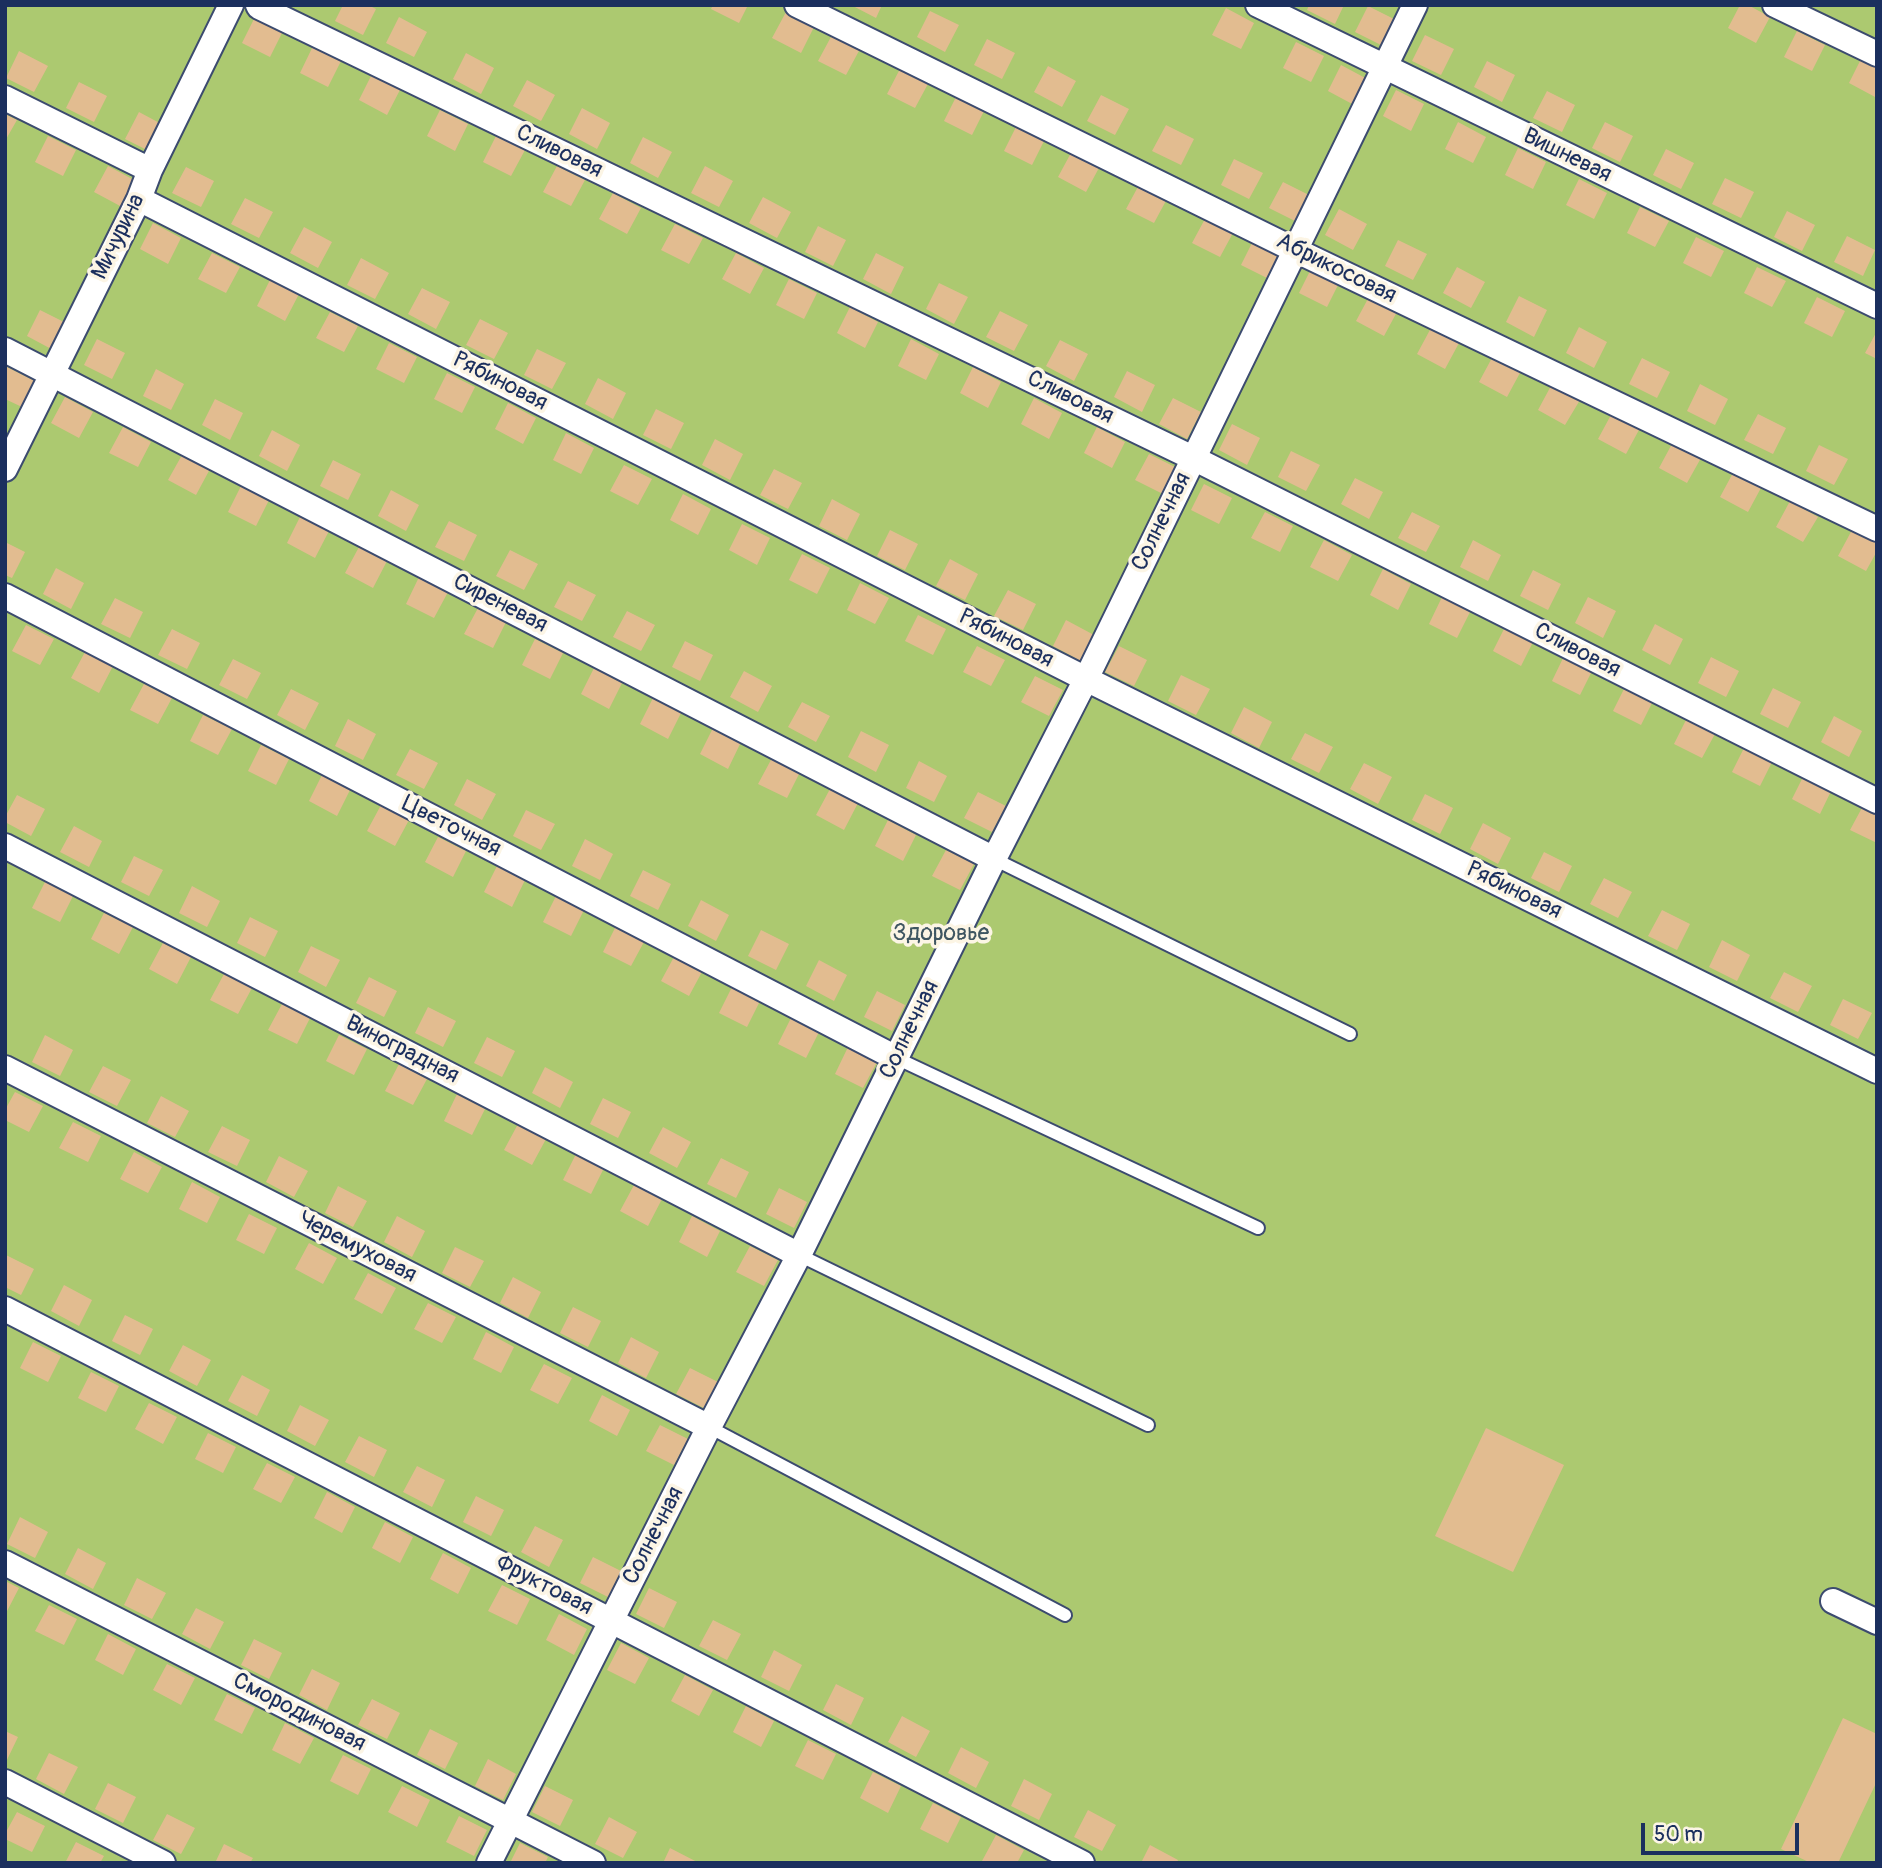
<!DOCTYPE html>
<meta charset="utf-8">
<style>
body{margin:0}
#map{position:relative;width:1882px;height:1868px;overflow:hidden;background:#f7e9d1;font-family:Pangolin,sans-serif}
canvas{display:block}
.frame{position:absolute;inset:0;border:7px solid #1b2f5e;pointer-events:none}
.scale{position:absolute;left:1641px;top:1823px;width:158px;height:32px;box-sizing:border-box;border:4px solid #1b2f5e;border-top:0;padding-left:9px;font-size:21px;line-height:24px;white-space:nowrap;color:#1b2f5e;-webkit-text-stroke:5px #fcf5e5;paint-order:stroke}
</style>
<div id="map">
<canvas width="1882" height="1868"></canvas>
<div class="frame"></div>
<div class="scale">50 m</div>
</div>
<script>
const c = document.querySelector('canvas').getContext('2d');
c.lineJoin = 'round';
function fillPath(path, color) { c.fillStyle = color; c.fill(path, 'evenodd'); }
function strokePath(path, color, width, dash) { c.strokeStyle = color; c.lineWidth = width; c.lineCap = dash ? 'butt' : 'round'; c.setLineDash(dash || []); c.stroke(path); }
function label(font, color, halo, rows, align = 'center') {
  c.font = font + ' Pangolin,sans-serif'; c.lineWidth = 7; c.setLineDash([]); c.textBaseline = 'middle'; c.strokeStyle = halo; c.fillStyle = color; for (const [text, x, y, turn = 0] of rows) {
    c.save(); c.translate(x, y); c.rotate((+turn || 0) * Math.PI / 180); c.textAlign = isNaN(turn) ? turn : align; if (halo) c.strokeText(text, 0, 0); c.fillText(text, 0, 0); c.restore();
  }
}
fillPath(new Path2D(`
 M5,5H1877V1863H5Z`), '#acc970');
fillPath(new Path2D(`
 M343,5H368L376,9L363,35L335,21Z
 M713,5H748L739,23L711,9Z
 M851,5H882L876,18Z
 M1309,5H1344L1335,24L1307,10Z
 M1740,5H1748L1770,17L1756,43L1728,28Z
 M1368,6L1396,20L1383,46L1355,32Z
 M1226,8L1254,23L1241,49L1212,35Z
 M930,11L959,25L945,52L917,37Z
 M786,12L814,27L801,53L772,38Z
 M255,17L283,31L270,57L242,43Z
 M399,17L427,32L414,57L386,43Z
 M1797,31L1825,45L1812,71L1784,57Z
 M832,35L860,49L846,75L818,61Z
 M1425,35L1454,49L1441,75L1412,61Z
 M987,39L1015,53L1002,79L974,65Z
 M1296,42L1324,56L1311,82L1283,68Z
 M313,46L341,61L328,87L300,73Z
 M19,51L48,66L34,92L6,78Z
 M466,53L494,68L481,94L453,79Z
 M1862,57L1877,65V98L1849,83Z
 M1487,61L1515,75L1502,102L1474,87Z
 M1341,65L1369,80L1356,106L1328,91Z
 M1048,66L1076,81L1062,107L1034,92Z
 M901,67L929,82L915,108L887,94Z
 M372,74L401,88L387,115L359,100Z
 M527,80L555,95L541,121L513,106Z
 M79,82L107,96L94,122L66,108Z
 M1396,90L1424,104L1411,131L1383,116Z
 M1547,91L1575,105L1562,132L1533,118Z
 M957,95L985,109L972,135L944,121Z
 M1101,95L1129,109L1115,135L1087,121Z
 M582,108L610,123L597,149L569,134Z
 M440,110L468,124L455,151L427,136Z
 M139,112L167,127L153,153L125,139Z
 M5,114L17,120L5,141Z
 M1458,122L1486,137L1473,163L1445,149Z
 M1605,122L1633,136L1620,162L1592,148Z
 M1017,125L1045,139L1032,165L1004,151Z
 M1166,125L1194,139L1181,165L1152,151Z
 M48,136L76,150L63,176L35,162Z
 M496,136L525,150L511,176L483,162Z
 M643,137L672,152L658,178L630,163Z
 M1518,148L1546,162L1533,189L1505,175Z
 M1666,149L1694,163L1681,189L1653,175Z
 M1072,151L1100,166L1086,192L1058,177Z
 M1234,159L1263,173L1249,199L1221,185Z
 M108,166L136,181L122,207L94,192Z
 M557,166L585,180L571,206L543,192Z
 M705,166L733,181L719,207L691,193Z
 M186,167L214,181L201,207L172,193Z
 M1725,178L1754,192L1741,218L1712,204Z
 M1579,179L1607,193L1594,219L1566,205Z
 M1283,182L1311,196L1297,222L1269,208Z
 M1140,183L1168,197L1154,223L1126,209Z
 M613,193L641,208L627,234L599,219Z
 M763,197L791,212L777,238L749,223Z
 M245,198L273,212L259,238L231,224Z
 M1640,207L1669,221L1655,247L1627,233Z
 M1339,209L1367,224L1353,250L1325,235Z
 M1787,211L1815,225L1802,251L1774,237Z
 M1206,217L1234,231L1220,257L1192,243Z
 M153,223L181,238L168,264L140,249Z
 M675,224L703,238L689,264L661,250Z
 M818,226L846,240L833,266L805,252Z
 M304,227L332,242L318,268L290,253Z
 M1847,236L1875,250L1863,276L1834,262Z
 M1696,237L1724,251L1711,277L1683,263Z
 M1254,239L1282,253L1269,279L1241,265Z
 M1398,240L1427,254L1413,280L1385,266Z
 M212,253L240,267L226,293L198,279Z
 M736,253L764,268L750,294L722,279Z
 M876,253L904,267L891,294L863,279Z
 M361,258L389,273L375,299L347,285Z
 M1312,267L1340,281L1327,307L1299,293Z
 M1457,267L1485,282L1471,308L1443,293Z
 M1757,267L1786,281L1772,307L1744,293Z
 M789,279L817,293L804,319L776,305Z
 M270,280L299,294L285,321L257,306Z
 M939,283L968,297L954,324L926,309Z
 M422,288L450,302L436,329L408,314Z
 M1370,295L1398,310L1384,336L1356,321Z
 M1519,296L1547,310L1534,337L1506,322Z
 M1817,297L1845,311L1832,337L1804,323Z
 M850,307L878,322L865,348L837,333Z
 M40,310L68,324L55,351L27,336Z
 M1000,311L1028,325L1014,351L986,337Z
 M330,312L358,326L344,352L316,338Z
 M480,319L508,333L494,359L466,345Z
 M1579,327L1607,342L1594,368L1566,353Z
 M1431,328L1459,343L1445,369L1417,354Z
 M1877,331V359L1865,353Z
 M97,339L125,353L112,379L84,365Z
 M911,339L939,354L926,380L898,366Z
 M1060,340L1088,354L1074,381L1046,366Z
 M389,343L417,357L404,383L376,369Z
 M537,349L566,363L552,389L524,375Z
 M1493,356L1521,371L1507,397L1479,382Z
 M1642,358L1670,372L1657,398L1629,384Z
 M7,367L35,381L22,407L5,399V371Z
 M973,367L1001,382L988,408L960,393Z
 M156,369L184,384L171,410L143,396Z
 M1127,371L1155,385L1142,412L1114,397Z
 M447,373L475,387L462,413L434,399Z
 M598,378L626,393L613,419L585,404Z
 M1552,384L1580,400L1565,425L1538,410Z
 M1700,384L1728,399L1715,425L1687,411Z
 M65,397L93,412L79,438L51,423Z
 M1034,398L1062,413L1049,439L1021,424Z
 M1173,398L1201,412L1187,439L1159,424Z
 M215,399L243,413L230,440L202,425Z
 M508,403L536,418L523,444L495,429Z
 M656,409L684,423L671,449L643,435Z
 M1612,413L1640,428L1626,454L1598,439Z
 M1758,414L1786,428L1773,454L1744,440Z
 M1232,424L1260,438L1247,465L1219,450Z
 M123,427L151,442L138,467L109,453Z
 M1097,427L1125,442L1112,468L1084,453Z
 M272,430L300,445L287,471L259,456Z
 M566,433L594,448L581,474L553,460Z
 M715,439L743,454L730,480L702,465Z
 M1673,442L1701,458L1687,483L1659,468Z
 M1819,445L1848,459L1834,485L1806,471Z
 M1291,451L1320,465L1306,491L1278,477Z
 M1149,454L1177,468L1163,494L1135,480Z
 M182,455L210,469L196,495L168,480Z
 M333,460L361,474L348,500L320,486Z
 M624,465L652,479L638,505L610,491Z
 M774,469L802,483L788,509L760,495Z
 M1734,471L1762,486L1748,512L1720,497Z
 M1355,478L1383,492L1369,519L1341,504Z
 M1204,484L1232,498L1219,524L1191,510Z
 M241,486L269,500L256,526L228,512Z
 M391,490L419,505L406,531L378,516Z
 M683,494L711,509L698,535L670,520Z
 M832,499L860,514L847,540L819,526Z
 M1790,501L1818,517L1803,542L1776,527Z
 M1265,512L1293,526L1280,552L1251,538Z
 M1412,512L1440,526L1426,552L1398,538Z
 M300,517L329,531L315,558L287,543Z
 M449,521L477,535L464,561L435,547Z
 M742,524L770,538L757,565L729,550Z
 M890,530L918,544L905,570L877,556Z
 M1852,530L1877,543V551L1866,571L1838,556Z
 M1324,540L1352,555L1338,581L1310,567Z
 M1473,540L1501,555L1488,581L1460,567Z
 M5,542L25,552L12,578L5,575Z
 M359,547L387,561L373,588L345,573Z
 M510,550L538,564L524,590L496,576Z
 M802,554L830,568L817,594L789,580Z
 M950,559L978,574L965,600L936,586Z
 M56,568L84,583L71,609L43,594Z
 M1383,569L1411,584L1398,610L1370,595Z
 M1533,570L1561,584L1548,610L1520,596Z
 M419,577L448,592L434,618L406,604Z
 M568,581L596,595L582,621L554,607Z
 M860,583L889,598L875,624L847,610Z
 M1008,590L1036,604L1023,630L994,616Z
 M1442,597L1470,612L1457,638L1429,624Z
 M1588,597L1616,611L1603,638L1575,623Z
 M115,598L143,612L130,638L101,624Z
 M478,608L506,622L493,648L464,634Z
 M627,611L655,625L641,651L613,637Z
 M918,615L946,629L933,655L905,641Z
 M1066,620L1094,635L1081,661L1053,646Z
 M1655,624L1683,639L1670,665L1642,650Z
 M26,625L54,639L40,665L12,651Z
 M1506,625L1534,640L1521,666L1493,651Z
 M172,629L200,643L187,669L158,655Z
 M535,639L563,653L550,679L522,665Z
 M685,641L713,655L700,681L672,667Z
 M977,646L1005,660L991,686L963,672Z
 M1119,646L1147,660L1134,686L1105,672Z
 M85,652L113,666L99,693L71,678Z
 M1565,654L1593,669L1580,695L1552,681Z
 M1711,657L1739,671L1726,697L1698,683Z
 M233,659L261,673L247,699L219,685Z
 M594,668L622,683L609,709L581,694Z
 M744,671L772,686L758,712L730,697Z
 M1181,675L1210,689L1196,715L1168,701Z
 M1035,676L1063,690L1049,716L1021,702Z
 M144,684L172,698L158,724L130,710Z
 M1626,685L1654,699L1641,725L1613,711Z
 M1773,688L1801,702L1788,728L1760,714Z
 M291,689L319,703L305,730L277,715Z
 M653,698L681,713L668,739L640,724Z
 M802,702L830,716L816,742L788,727Z
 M1244,707L1272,722L1259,748L1231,733Z
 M203,715L232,729L218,755L190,741Z
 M1834,716L1862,731L1849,757L1821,742Z
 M1687,718L1716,732L1702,758L1674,744Z
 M348,719L376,734L363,760L335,746Z
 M713,728L741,742L728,769L700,754Z
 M861,731L889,745L876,772L848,757Z
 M1305,733L1333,747L1319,773L1291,759Z
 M261,745L289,759L276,785L248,771Z
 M1745,746L1773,760L1760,786L1732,772Z
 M410,749L438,763L424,789L396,775Z
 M772,758L800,772L787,798L758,784Z
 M919,761L947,776L934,802L906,788Z
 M1364,763L1392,777L1378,804L1350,789Z
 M1805,773L1833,787L1820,814L1792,799Z
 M322,775L350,790L337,816L309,801Z
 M467,779L496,794L482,820L454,805Z
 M830,789L858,803L844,830L816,815Z
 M978,792L1006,806L992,832L964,818Z
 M1425,794L1453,808L1440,834L1412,820Z
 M17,795L45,809L31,836L5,822V817Z
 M1864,804L1877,810V843L1850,830Z
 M381,805L409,820L395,846L367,831Z
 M526,810L555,824L541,850L513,836Z
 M888,820L916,835L903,861L875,846Z
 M1483,823L1511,838L1498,864L1470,849Z
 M74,826L102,841L89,867L60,852Z
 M438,837L466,851L453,877L425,862Z
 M585,839L613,854L600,880L572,866Z
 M946,850L974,864L960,890L932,876Z
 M1544,852L1572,866L1559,892L1531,878Z
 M134,856L163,870L149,896L121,882Z
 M497,866L525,880L512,907L484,892Z
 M643,870L671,884L658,910L630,896Z
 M1604,878L1632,892L1618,918L1590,904Z
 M45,882L73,896L60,922L32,908Z
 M192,886L220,901L207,927L179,913Z
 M556,896L584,910L571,936L543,922Z
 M701,900L729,915L716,941L688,926Z
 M1662,910L1690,924L1677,950L1648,936Z
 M104,913L133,927L119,954L91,939Z
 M250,917L278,931L265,957L237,943Z
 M616,926L645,940L631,966L603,952Z
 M761,930L789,944L776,970L748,956Z
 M1722,940L1750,955L1737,981L1709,967Z
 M163,943L191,957L177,984L149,969Z
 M311,946L340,960L326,987L298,972Z
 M675,955L703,970L689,996L661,981Z
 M819,960L847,975L834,1001L806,986Z
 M1784,972L1812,986L1798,1012L1770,998Z
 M224,974L252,988L238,1014L210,1000Z
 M369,977L397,991L384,1017L356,1003Z
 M732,987L760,1001L747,1027L719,1013Z
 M877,991L905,1005L892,1031L864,1017Z
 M1843,999L1872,1013L1858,1039L1830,1025Z
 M282,1004L310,1018L297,1044L268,1030Z
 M428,1007L456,1021L443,1047L415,1033Z
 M791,1018L819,1032L806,1058L778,1044Z
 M45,1035L73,1050L60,1076L32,1062Z
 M339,1035L367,1049L354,1075L326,1061Z
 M487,1037L515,1051L502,1077L474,1063Z
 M848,1047L877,1062L863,1088L835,1074Z
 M399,1064L427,1079L413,1105L385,1091Z
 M103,1066L131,1080L117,1106L89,1092Z
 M545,1067L573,1082L560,1108L532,1093Z
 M15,1092L43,1106L29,1132L5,1120V1110Z
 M457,1094L485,1109L472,1135L444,1121Z
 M161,1096L189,1111L175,1137L147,1123Z
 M603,1098L631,1112L618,1138L590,1124Z
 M73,1122L101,1136L88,1162L59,1148Z
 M518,1124L546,1139L532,1165L504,1150Z
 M222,1126L250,1140L237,1166L208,1152Z
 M663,1127L691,1142L677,1168L649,1153Z
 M134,1152L162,1167L148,1193L120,1179Z
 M576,1154L604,1168L591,1194L563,1180Z
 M279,1156L308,1171L294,1197L266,1182Z
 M721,1158L749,1172L736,1198L707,1184Z
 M192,1182L220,1197L207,1223L179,1209Z
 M634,1185L662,1199L648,1226L620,1211Z
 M338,1186L367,1201L353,1227L325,1213Z
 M779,1188L807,1202L794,1228L766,1214Z
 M249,1214L277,1228L264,1254L236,1240Z
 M397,1216L425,1231L412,1257L384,1242Z
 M692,1216L720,1231L707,1257L679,1242Z
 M309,1243L337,1258L323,1284L295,1269Z
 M750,1246L778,1260L764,1286L736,1272Z
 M455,1247L484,1261L470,1287L442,1273Z
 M6,1255L34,1269L21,1295L5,1287Z
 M368,1273L396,1288L382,1314L354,1299Z
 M513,1277L541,1292L528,1318L500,1303Z
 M64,1285L92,1300L79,1326L51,1311Z
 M428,1303L456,1317L442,1343L414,1329Z
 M573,1307L601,1321L588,1347L560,1333Z
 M125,1315L153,1329L140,1355L112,1341Z
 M486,1332L514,1347L501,1373L473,1359Z
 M631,1337L659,1352L646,1378L618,1363Z
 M33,1342L61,1356L48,1382L20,1368Z
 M183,1345L211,1360L197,1386L169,1371Z
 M544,1364L572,1378L558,1404L530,1390Z
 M690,1368L718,1382L704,1408L676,1394Z
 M91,1372L119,1386L106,1412L78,1398Z
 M242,1375L270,1390L257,1416L228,1401Z
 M602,1395L630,1410L617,1436L589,1421Z
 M149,1403L177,1417L163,1444L135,1429Z
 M300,1405L329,1420L315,1446L287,1431Z
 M660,1425L688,1439L674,1465L646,1451Z
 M1486,1428L1564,1465L1513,1572L1435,1536Z
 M208,1433L236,1447L223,1473L195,1459Z
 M359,1436L387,1450L374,1477L345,1462Z
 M267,1463L295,1477L281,1503L253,1489Z
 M417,1466L445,1480L432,1507L403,1492Z
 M327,1492L355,1507L342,1533L314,1518Z
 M476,1496L504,1510L491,1536L463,1522Z
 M20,1517L48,1532L35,1558L7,1544Z
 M385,1522L413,1537L400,1563L372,1548Z
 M535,1526L563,1540L549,1567L521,1552Z
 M78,1548L106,1563L93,1589L65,1574Z
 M443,1553L471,1568L458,1594L430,1579Z
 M593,1557L621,1571L608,1597L580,1583Z
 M137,1578L166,1593L152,1619L124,1605Z
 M5,1581L19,1588L5,1615Z
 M502,1585L530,1599L517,1625L488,1611Z
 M649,1588L677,1602L664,1628L636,1614Z
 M49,1605L77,1619L64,1645L35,1631Z
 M196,1608L224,1622L210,1649L182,1634Z
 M559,1614L587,1629L574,1655L546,1640Z
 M713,1620L741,1634L727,1660L699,1646Z
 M108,1634L136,1649L123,1675L95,1660Z
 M254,1639L282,1653L269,1679L241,1665Z
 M621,1643L649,1658L635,1684L607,1670Z
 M774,1650L802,1665L789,1691L761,1677Z
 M167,1664L195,1678L181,1705L153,1690Z
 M312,1669L340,1683L327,1710L299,1695Z
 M685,1675L713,1690L699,1716L671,1701Z
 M836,1684L864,1698L851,1725L823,1710Z
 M227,1694L255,1708L242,1734L214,1720Z
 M372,1699L400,1713L387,1739L358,1725Z
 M746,1706L774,1721L761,1747L733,1732Z
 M902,1716L930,1731L916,1757L888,1742Z
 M1843,1718L1877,1734V1781L1838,1863H1811L1781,1849Z
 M285,1723L314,1738L300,1764L272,1750Z
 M430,1729L458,1743L445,1769L417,1755Z
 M5,1731L18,1737L5,1764Z
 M808,1740L836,1754L823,1780L795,1766Z
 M961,1747L989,1762L976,1788L948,1773Z
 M49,1753L78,1767L64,1794L36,1779Z
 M343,1755L371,1769L358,1795L330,1781Z
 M488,1759L516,1774L503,1800L475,1786Z
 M873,1772L901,1786L888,1813L860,1798Z
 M1024,1779L1052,1794L1039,1820L1011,1806Z
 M108,1783L136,1797L123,1823L95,1809Z
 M402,1786L430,1800L417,1827L388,1812Z
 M545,1786L573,1800L560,1826L532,1812Z
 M933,1803L961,1817L948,1843L920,1829Z
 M1088,1810L1116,1825L1102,1851L1074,1837Z
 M17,1812L45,1826L32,1852L5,1839V1834Z
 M167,1814L195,1828L181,1854L153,1840Z
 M459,1816L487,1830L474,1856L446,1842Z
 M609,1817L637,1832L623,1858L595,1844Z
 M996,1835L1024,1850L1017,1863H985L982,1861Z
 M76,1842L104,1856L100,1863H65Z
 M520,1843L548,1857L545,1863H510Z
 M224,1844L253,1858L250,1863H215Z
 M1150,1845L1178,1860L1177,1863H1141Z
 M670,1848L699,1863H663Z`), '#e2bc90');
const service = new Path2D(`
 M994,859L1350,1034
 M896,1058L1258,1228
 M799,1255L1148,1425
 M709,1427L1065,1615`);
const minor = new Path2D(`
 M258,5L259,7L1193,458L1877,801
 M797,5L1295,250L1877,529
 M1258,5L1877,306
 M1775,5L1877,54
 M5,98L150,170
 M139,199L1086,679L1877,1071
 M5,350L994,859
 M5,469L139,199L150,170L231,5
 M5,596L896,1058
 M5,846L799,1255
 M5,1068L709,1427
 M5,1309L1082,1863
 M5,1563L593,1863
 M1833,1601L1877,1622
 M5,1782L163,1863
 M489,1863L709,1427L799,1255L994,859L1086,679L1415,5`);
strokePath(service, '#3c4b6f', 16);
strokePath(minor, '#3c4b6f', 28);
strokePath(service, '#fff', 12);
strokePath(minor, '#fff', 24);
label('23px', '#1b2f5e', '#fcf5e5', [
 ["Сливовая",559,152,26],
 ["Вишневая",1567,156,26],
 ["Мичурина",119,237,-64],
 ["Абрикосовая",1336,269,26],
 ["Рябиновая",500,382,27],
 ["Сливовая",1070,398,26],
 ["Солнечная",1162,522,-64],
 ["Сиреневая",500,604,27],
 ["Рябиновая",1006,639,27],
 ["Сливовая",1577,651,27],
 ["Цветочная",451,827,27],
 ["Рябиновая",1514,891,26],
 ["Солнечная",910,1030,-64],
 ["Виноградная",402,1050,27],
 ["Черемуховая",357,1248,27],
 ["Солнечная",654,1536,-63],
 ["Фруктовая",544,1586,27],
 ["Смородиновая",299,1713,27]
]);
label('23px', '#3f5662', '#fcf5e5', [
 ["Здоровье",941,934]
]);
</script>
